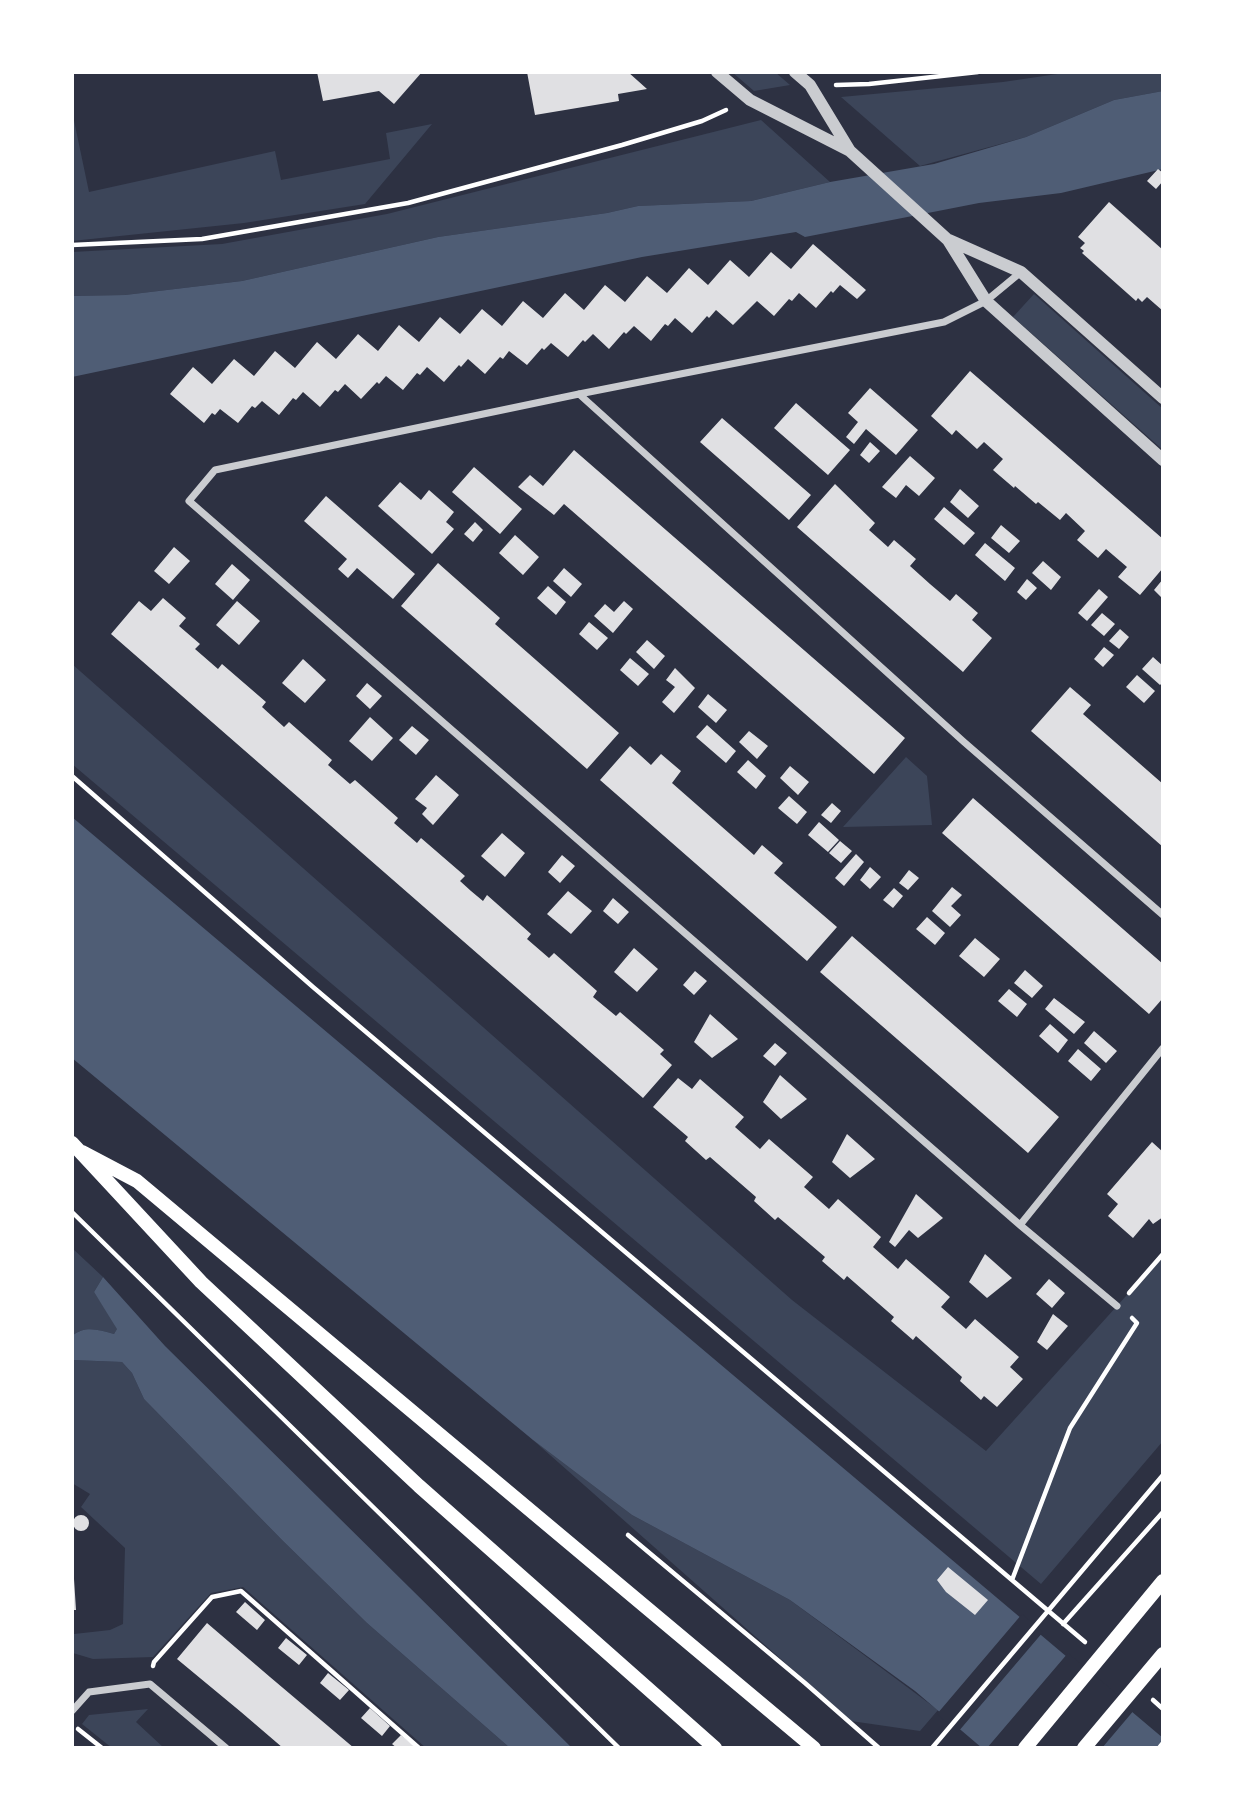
<!DOCTYPE html>
<style>
body{margin:0}
#map{position:relative;width:1235px;height:1820px;overflow:hidden;background:#2d3142;font-family:"Roboto Condensed",sans-serif}
canvas{display:block}
.frame{position:absolute;inset:0;border:74px solid #fff;pointer-events:none}
</style>
<div id="map">
<canvas width="1235" height="1820"></canvas>
<div class="frame"></div>
</div>
<script>
const c = document.querySelector('canvas').getContext('2d');
c.lineJoin = 'round';
function fillPath(path, color) { c.fillStyle = color; c.fill(path, 'evenodd'); }
function strokePath(path, color, width, dash) { c.strokeStyle = color; c.lineWidth = width; c.lineCap = dash ? 'butt' : 'round'; c.setLineDash(dash || []); c.stroke(path); }
fillPath(new Path2D(`
 M732,72H775L790,85L754,91Z
 M1071,72H1163V91L1114,100L1026,137L920,166L841,97L1003,82Z
 M72,111L89,192L275,151L281,180L390,159L386,133L432,124L365,204L244,223L72,241Z
 M761,120L830,182L751,201L638,206L607,213L438,237L242,281L125,295L72,296V252L222,244L387,214Z
 M1034,294L1163,409V450L1013,317Z
 M72,664L792,1300L986,1451L1163,1255V1441L1041,1584L72,764Z
 M906,757L927,776L932,825L843,827Z
 M72,1248L103,1277L94,1292L118,1328L114,1334C99,1330 85,1325 72,1336Z
 M72,1360L122,1362L132,1373L144,1399L283,1541L367,1623L510,1748H426L243,1587L211,1593L153,1657L93,1659L73,1653L74,1634L110,1630L123,1624L125,1548L81,1507L90,1494L72,1483Z
 M533,1440L632,1515L790,1600L938,1710L920,1731L851,1721Z
 M148,1709L136,1722L164,1748H112L82,1724L89,1715Z`), '#3c4559');
fillPath(new Path2D(`
 M1163,91V169L1061,193L979,203L805,237L796,232L642,257L72,377V296L125,295L242,281L438,237L607,213L638,206L751,201L830,182L934,164L1026,137L1114,100Z
 M72,817L1163,1738V1748H982L915,1691L790,1600L632,1515L533,1440L72,1058Z
 M103,1277L165,1346L572,1748H510L367,1623L283,1541L144,1399L132,1373L122,1362L72,1360V1336C85,1325 99,1330 114,1334L117,1329L94,1292Z`), '#4f5d75');
fillPath(new Path2D(`
 M1022,1614L1043,1632L958,1732L937,1714Z
 M1068,1653L1135,1709L1102,1748H987Z`), '#2d3142');
fillPath(new Path2D(`
 M317,72H422L394,104L379,91L323,101Z
 M527,72H628L647,89L618,94L619,101L535,115Z
 M1158,169L1163,173V181L1156,189L1147,181Z
 M1109,202L1163,250V311L1147,297L1142,302L1138,298L1136,301L1082,253L1084,251L1080,248L1085,243L1078,237Z
 M813,244L866,290L857,299L840,285L833,293L831,291L816,308L799,293L792,301L789,299L774,316L757,301L733,325L716,310L709,318L707,316L692,333L675,318L668,326L665,324L651,341L634,326L626,334L624,332L609,349L593,334L585,342L583,340L568,357L551,343L544,350L542,348L527,365L509,351L503,359L500,357L485,374L468,359L461,367L459,365L444,382L427,367L420,375L417,373L403,390L386,376L379,384L377,382L361,399L345,384L338,392L335,390L320,407L303,392L296,400L293,398L279,415L262,401L255,408L252,406L238,423L220,409L215,415L212,413L204,423L170,394L193,367L212,384L234,359L254,376L275,351L295,368L317,342L336,359L358,334L378,351L399,325L419,342L440,317L460,334L482,309L502,326L523,301L543,318L565,293L584,310L605,285L625,302L647,276L667,293L689,268L708,285L730,260L749,277L771,252L791,269Z
 M970,371L1163,539V568L1140,595L1118,577L1127,567L1106,549L1098,558L1077,540L1085,531L1066,513L1060,520L1038,502L1036,504L1015,486L1014,488L993,470L1003,459L984,442L977,449L956,430L952,435L931,416Z
 M870,388L918,430L896,455L866,429L854,444L846,437L858,422L848,413Z
 M796,403L850,450L828,475L774,428Z
 M722,418L811,495L789,520L700,442Z
 M870,442L880,451L869,463L860,455Z
 M574,450L905,738L874,774L564,504L554,515L518,487L530,475L543,486Z
 M910,456L935,478L919,496L906,485L896,498L882,487Z
 M474,467L522,509L500,534L452,492Z
 M400,482L421,500L429,490L454,512L446,522L454,529L432,554L378,506Z
 M835,484L875,523L869,530L888,547L894,540L916,559L910,566L930,584L950,601L956,594L978,613L972,620L992,638L963,672L797,527Z
 M960,489L979,506L968,518L950,502Z
 M326,496L415,574L393,599L357,568L348,578L338,569L347,559L304,521Z
 M944,507L975,533L964,545L934,519Z
 M475,522L483,530L473,542L464,534Z
 M1001,525L1020,541L1009,553L991,538Z
 M515,535L539,557L523,575L499,553Z
 M985,543L1015,568L1005,581L975,555Z
 M174,547L190,561L169,584L154,571Z
 M1043,561L1061,577L1051,590L1032,573Z
 M438,563L500,618L495,624L619,733L587,769L401,606Z
 M232,564L250,580L233,600L215,584Z
 M564,568L582,584L571,597L553,581Z
 M1027,579L1037,588L1026,600L1017,592Z
 M1163,579V599L1154,590Z
 M548,586L566,602L556,615L537,598Z
 M1099,589L1108,597L1087,621L1078,613Z
 M163,598L186,618L179,626L200,644L195,649L218,669L222,664L266,702L262,707L284,727L289,722L332,760L328,765L350,784L355,780L398,818L394,823L417,843L421,838L465,876L460,881L471,891L483,901L487,895L531,934L527,939L549,958L554,953L597,991L593,997L616,1016L620,1012L664,1050L660,1054L672,1065L643,1098L111,634L139,601L151,611Z
 M237,601L260,621L239,645L216,625Z
 M624,601L633,609L613,633L594,616L605,604L614,612Z
 M1102,613L1115,624L1104,636L1091,625Z
 M589,622L608,638L597,650L579,634Z
 M1120,629L1129,637L1119,649L1109,641Z
 M647,640L665,656L654,669L636,652Z
 M1104,647L1114,655L1103,667L1094,659Z
 M1153,657L1163,666V682L1160,685L1142,669Z
 M630,658L649,674L638,686L620,670Z
 M303,659L326,680L305,703L282,683Z
 M675,668L695,688L674,713L662,702L675,687L666,680Z
 M1137,675L1155,691L1144,703L1126,687Z
 M367,683L382,696L370,709L356,696Z
 M1070,687L1091,705L1083,714L1163,784V847L1031,731Z
 M708,694L727,710L716,723L698,707Z
 M370,717L393,738L372,761L349,741Z
 M707,725L736,751L726,763L696,737Z
 M412,726L429,740L416,755L399,740Z
 M749,731L768,746L757,759L739,742Z
 M630,746L651,765L661,754L681,771L672,783L754,855L762,845L783,863L774,873L837,927L807,961L600,780Z
 M748,760L766,776L756,789L737,772Z
 M790,766L809,782L798,795L780,778Z
 M436,775L459,795L433,825L422,814L427,808L415,799Z
 M789,796L807,812L797,824L778,808Z
 M973,798L1163,964V998L1149,1014L942,833Z
 M832,803L841,811L831,823L821,815Z
 M819,822L839,840L828,852L808,835Z
 M502,833L525,853L505,877L481,856Z
 M840,841L852,851L841,863L829,853Z
 M856,854L864,862L844,886L835,878Z
 M562,855L575,866L560,883L548,872Z
 M870,867L881,877L870,889L860,880Z
 M909,870L919,878L908,890L899,883Z
 M952,887L962,895L951,906L961,915L950,927L932,911Z
 M894,888L903,896L893,908L883,900Z
 M568,891L592,911L571,934L547,914Z
 M613,898L629,912L618,924L603,911Z
 M927,917L945,933L935,945L916,929Z
 M852,936L1059,1117L1028,1153L820,972Z
 M975,938L1000,959L984,977L959,956Z
 M634,948L658,969L637,992L614,972Z
 M1025,970L1043,986L1032,998L1014,983Z
 M695,971L707,981L694,995L683,985Z
 M1009,989L1027,1004L1017,1017L998,1001Z
 M1054,998L1085,1022L1074,1034L1045,1009Z
 M710,1014L738,1039L712,1058L694,1042Z
 M1050,1024L1068,1040L1058,1053L1039,1036Z
 M1094,1031L1117,1051L1106,1063L1084,1043Z
 M775,1043L787,1053L775,1066L763,1056Z
 M1078,1049L1101,1069L1091,1081L1068,1061Z
 M780,1075L807,1099L781,1119L763,1102Z
 M678,1078L692,1089L700,1079L744,1117L735,1127L760,1149L769,1139L813,1177L804,1187L829,1209L838,1199L881,1237L873,1247L898,1269L906,1259L950,1297L941,1307L966,1329L975,1319L1019,1357L1010,1367L1023,1379L997,1407L984,1396L981,1400L960,1381L962,1377L916,1336L913,1340L891,1321L894,1317L847,1276L844,1280L822,1261L825,1257L778,1217L775,1220L754,1201L756,1197L710,1157L706,1160L685,1141L688,1137L653,1107Z
 M847,1134L875,1159L850,1178L832,1162Z
 M1152,1142L1163,1152V1217L1153,1224L1149,1219L1133,1238L1108,1216L1118,1204L1107,1194Z
 M916,1194L943,1218L918,1238L909,1230L895,1247L889,1242Z
 M985,1254L1012,1278L987,1298L969,1282Z
 M1049,1279L1065,1293L1052,1308L1036,1294Z
 M1053,1314L1068,1326L1047,1350L1037,1342Z
 M73 1523a8 8 0 1 1 16 0a8 8 0 1 1-16 0Z
 M948,1567L988,1600L975,1615L946,1592L937,1580Z
 M72,1579H74L76,1610H72Z
 M245,1602L265,1620L257,1630L236,1612Z
 M207,1623L270,1677L354,1748H283L241,1712L177,1659Z
 M286,1638L307,1655L299,1665L278,1648Z
 M328,1673L349,1690L340,1700L320,1683Z
 M370,1708L390,1726L382,1736L361,1718Z
 M401,1735L417,1748H397L392,1744Z`), '#e0e0e3');
strokePath(new Path2D(`
 M836,85L869,84L978,72
 M72,245L202,239L408,203L622,145L702,121L726,110
 M72,776L313,987L1085,1642
 M72,1212L619,1748
 M1129,1293L1163,1254
 M628,1535L805,1683L879,1748
 M1012,1580L1070,1428L1137,1323L1132,1318
 M1063,1624L1163,1512
 M153,1666L154,1662L212,1597L241,1591L419,1748
 M1153,1700L1163,1709
 M78,1729L102,1748
 M932,1748L1163,1475
 M1159,1748L1163,1743`), '#fff', 4.5);
strokePath(new Path2D(`
 M1021,272L986,301L944,322L579,394L215,470L189,501L1020,1225L1117,1306
 M579,394L964,742L1163,915
 M1020,1225L1163,1048
 M72,1711L89,1692L150,1684L226,1748`), '#caccd0', 7);
strokePath(new Path2D(`
 M717,72L750,100L850,151L948,240L986,301L1163,460
 M795,72L810,85L850,151
 M949,240L1021,272L1163,398`), '#caccd0', 12);
strokePath(new Path2D(`
 M72,1143L201,1282L419,1486L715,1748
 M82,1152L137,1181L814,1748
 M1025,1748L1163,1581
 M1084,1748L1163,1654`), '#fff', 14);
</script>
